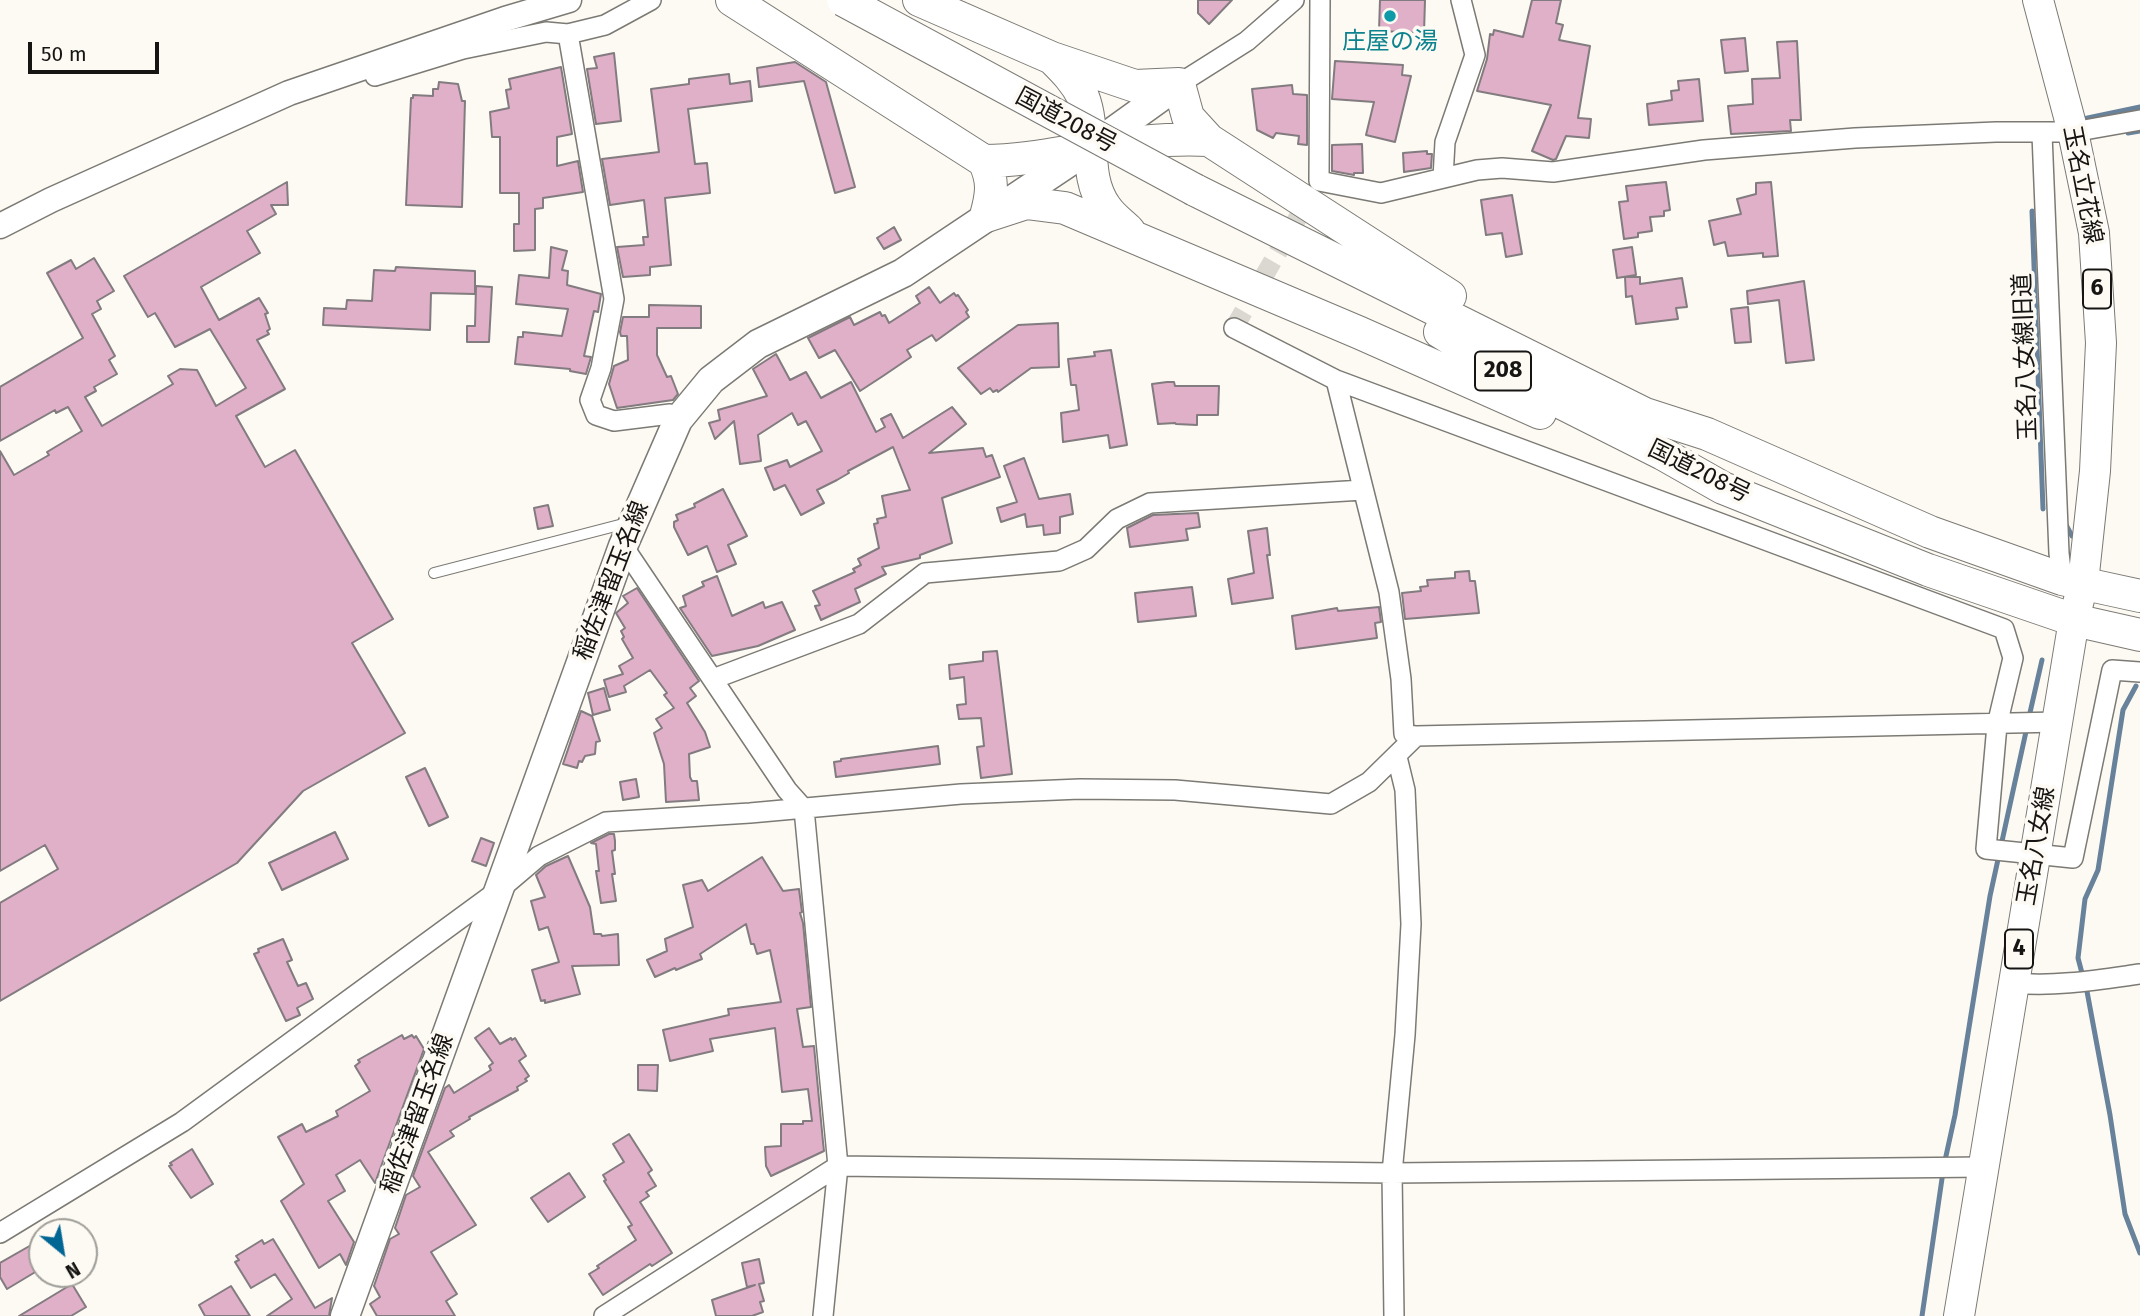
<!DOCTYPE html>
<meta charset="utf-8">
<style>
body{margin:0}
#map{position:relative;width:2140px;height:1316px;overflow:hidden;background:#fcfaf3;font-family:"Fira Sans",sans-serif}
canvas{display:block}
.north{position:absolute;left:28px;top:1218px;width:70px;height:70px;box-sizing:border-box;background:#fcfaf3;border:2px solid #a09e99;border-radius:50%;rotate:150deg;font-size:19px;font-weight:700;line-height:28px;text-align:center;color:#161513}
.north::after{content:'';display:block;margin:auto;width:24px;height:32px;background:#026695;clip-path:polygon(50% 0,100% 100%,50% 72%,0 100%)}
.scale{position:absolute;left:28px;top:42px;width:131px;height:32px;box-sizing:border-box;border:4px solid #161513;border-top:0;padding-left:9px;font-size:21px;line-height:24px;white-space:nowrap;color:#161513;-webkit-text-stroke:5px #fcfaf3;paint-order:stroke}
</style>
<div id="map">
<canvas width="2140" height="1316"></canvas>
<div class="north">N</div>
<div class="scale">50 m</div>
</div>
<script>
const c = document.querySelector('canvas').getContext('2d');
c.lineJoin = 'round';
function strokePath(path, color, width, dash) { c.strokeStyle = color; c.lineWidth = width; c.lineCap = dash ? 'butt' : 'round'; c.setLineDash(dash || []); c.stroke(path); }
function fillPath(path, color) { c.fillStyle = color; c.fill(path, 'evenodd'); }
function label(font, color, halo, rows, align = 'center') {
  c.font = font + ' "Fira Sans","Noto Sans JP",sans-serif'; c.lineWidth = 7; c.setLineDash([]); c.textBaseline = 'middle'; c.strokeStyle = halo; c.fillStyle = color; for (const [text, x, y, turn = 0] of rows) {
    c.save(); c.translate(x, y); c.rotate((+turn || 0) * Math.PI / 180); c.textAlign = isNaN(turn) ? turn : align; if (halo) c.strokeText(text, 0, 0); c.fillText(text, 0, 0); c.restore();
  }
}
strokePath(new Path2D(`
 M2083,119L2140,107
 M2128,133L2140,131
 M2032,211L2043,509
 M2065,523L2072,536
 M2029,717L2042,660
 M2083,977L2078,958L2085,899L2098,870L2123,710L2136,686
 M2086,986L2110,1115L2125,1214L2140,1253
 M1922,1316L1944,1165L1955,1115L1990,896L2027,727`), '#67829a', 5);
const building = new Path2D(`
 M1198,0H1232L1209,24L1198,13Z
 M1380,0H1425L1424,33L1379,31Z
 M1532,0H1561L1556,23L1563,25L1559,40L1590,46L1578,118L1591,119L1589,138L1566,136L1556,159L1553,160L1532,151L1551,105L1477,91L1487,59L1490,34L1493,35L1494,30L1523,37Z
 M1745,38L1748,71L1725,73L1721,40Z
 M1797,41L1801,120H1790L1791,131L1731,134L1728,106L1753,104L1752,79L1780,78L1777,42Z
 M614,53L621,121L596,124L587,69L597,68L594,57Z
 M1335,61L1403,65L1402,75L1411,76L1395,142L1366,135L1374,102L1332,99Z
 M795,62L826,82L855,187L835,193L804,81L759,87L757,68Z
 M561,67L572,134L557,137V166L578,161L583,192L543,198V208L535,209V250L514,251V224H519V193H500V137H492L490,112L509,108L506,90L511,89L509,79Z
 M729,74L730,84L750,81L752,101L688,109L695,164L707,163L710,193L665,198L671,265L650,267V275L623,277L617,247L644,245L643,237H648L644,200L610,205L602,159L659,152L651,89L689,84V79Z
 M1699,79L1703,121L1649,125L1647,104L1672,100L1671,91L1679,90L1678,81Z
 M439,82L458,84L462,101H465L462,207L406,205L411,98H413V95L433,96V89H438Z
 M1292,85L1293,94L1307,95V145L1298,144L1299,136L1276,133L1273,138L1257,130L1252,89Z
 M1362,144L1363,173H1354V175L1332,171V145Z
 M1427,151V154H1432L1431,168L1404,172L1403,153Z
 M287,182L288,205H271L276,214L247,231L260,253L201,287L219,320L259,298L268,313L265,314L270,329L267,331L269,334L257,340L285,389L236,416L265,467L295,450L393,619L352,643L405,733L303,791L237,863L0,1001V903L58,869L45,845L0,871V451L14,475L49,455L47,452L82,431L68,407L56,413L55,410L0,441V387L83,338L47,273L71,260L76,269L94,258L114,291L97,301L101,309L92,314L115,356L109,360L117,374L94,387L96,391L85,397L102,426L173,384L168,376L180,369L197,370L216,406L246,388L210,329L175,347L155,313L148,317L124,276Z
 M1666,182L1670,210L1664,211V216L1650,217L1652,231L1638,233V237L1624,239L1619,202L1628,201L1626,186Z
 M1771,182L1778,256L1763,257V253L1728,256L1725,242L1714,245L1709,221L1741,214L1737,199L1756,194V183Z
 M1512,195L1522,254L1506,257L1502,233L1486,235L1481,200Z
 M894,227L901,240L884,249L877,238Z
 M551,247L567,251L562,270L568,271L567,285L601,294L598,312L594,311L584,356L591,357L586,374L570,371V369L515,364L518,337H523V332L562,336L568,309L516,304L519,275L549,278Z
 M1632,247L1636,275L1617,278L1613,250Z
 M396,267L475,271V294L431,293L430,330L323,325L324,308L346,309L347,300L372,301L374,270L395,271Z
 M1625,277H1640V284L1682,278L1687,307L1676,308L1678,319L1636,324L1632,296L1626,297Z
 M1804,281L1814,360L1786,363L1779,300L1748,304L1747,291Z
 M476,286L492,287L489,342H467V326H475Z
 M929,287L940,303L954,293L956,296L958,295L968,310L966,312L969,317L936,341L932,335L907,350L911,357L883,376L860,391L835,350L819,358L808,338L850,317L854,325L880,312L882,316L885,315L889,323L920,303L916,296Z
 M649,305L701,306V328H657V355L667,377L671,376L678,394L673,400L617,408L609,384L614,366L628,360L627,336H621L620,332L623,317H649Z
 M1748,307L1751,342L1735,343L1731,309Z
 M1058,323L1059,367L1031,368L998,392L997,390L993,392L990,388L981,394L958,368L1018,325Z
 M1111,350L1127,445L1110,448L1108,435L1063,442L1061,413L1079,410L1076,385H1071L1068,359L1095,356L1094,352Z
 M776,354L790,380L806,372L821,398L851,382L876,432L885,427L881,419L891,414L903,438L952,407L966,424L929,453L983,448L986,457L992,455L1000,477L942,498L952,543L920,555V558L882,567L886,574L855,589L860,602L821,620L815,606L820,605L813,591L855,572L853,569L861,565L858,559L879,548L874,524L878,523L877,519L886,517L882,496L910,490L893,447L848,471L849,473L837,480L817,490L824,503L801,515L785,485L774,490L765,468L787,460L790,467L822,451L806,421L798,425L792,413L758,435L761,461L740,464L734,421L715,439L709,423L720,420L718,410L767,396L753,369Z
 M1167,382H1174L1175,386H1219L1218,415H1197V425L1176,424L1175,423L1158,424L1152,384Z
 M1024,458L1039,499L1070,494L1073,514L1060,517V533L1044,535L1043,525L1027,527L1025,514L1001,522L997,508L1017,502L1004,466Z
 M723,489L747,536L728,545L736,564L717,572L707,546L688,555L674,527V522L678,520L676,515L695,507L694,504Z
 M548,505L553,526L538,529L534,508Z
 M1198,513L1200,527L1186,529L1188,540L1130,547L1127,528L1153,515Z
 M1267,528L1270,555H1267L1273,598L1232,604L1228,579L1254,573L1248,531Z
 M1469,571L1470,581H1475L1479,613L1405,619L1402,593L1421,591L1420,587L1428,586L1427,580L1455,578V572Z
 M717,576L732,616L763,602L765,608L782,602L795,630L758,646L712,656L680,608L686,606L683,596L704,586L702,582Z
 M1192,587L1196,616L1138,622L1135,593Z
 M637,588L699,681L690,688L696,696L687,703L705,732L710,747L689,754L690,777L692,781H697L699,800L666,802L664,764L654,733L662,728L656,719L674,708L664,695L667,693L650,670L624,686L626,692L609,697L604,680L623,674L619,666L633,658L622,639L624,637L621,631L625,628L616,613L628,603L623,596Z
 M1379,607L1381,622L1375,623L1377,638L1296,649L1292,616L1337,608L1338,611Z
 M997,651L1012,774L981,778L977,747L984,746L981,718L959,719L957,705L966,704L964,677L950,679L949,665L983,661V652Z
 M604,688L610,710L593,715L588,693Z
 M581,711L592,716L600,741L596,742L595,754L585,756L582,762L579,761L577,768L563,764Z
 M938,746L940,764L836,777L834,762L841,761V759Z
 M425,768L448,817L429,826L406,777Z
 M636,779L639,797L623,800L620,782Z
 M335,832L348,859L282,890L269,863Z
 M609,834H614L615,841V850L612,851L615,874H612L616,901L601,903L596,871H599L596,844L591,843Z
 M481,838L494,843L486,866L472,861Z
 M568,856L590,907L594,934H601L602,936L618,934L619,965L572,966L580,994L545,1003V1000L541,1001L532,970L559,962L548,927L539,930L531,901L545,897L536,875L546,866Z
 M762,857L783,891L799,889L802,912L800,913L803,923L811,1007L797,1009L803,1047L814,1046L823,1142L824,1151L771,1176L766,1166L765,1147L781,1146V1124H803V1121H812L808,1089L782,1092L775,1028L710,1039L713,1051L670,1061L663,1030L729,1015L728,1009L781,1002L770,950L757,954L754,944H751L746,924L700,954L702,959L676,970L675,968L655,977L647,960L667,951L665,939L693,927L683,885L702,880L708,891Z
 M283,939L292,960L287,962L298,986L306,983L313,999L297,1008L300,1015L286,1021L254,954L259,952L258,949Z
 M489,1028L500,1044L511,1038L512,1040L515,1038L526,1056L519,1061L529,1076L525,1079L527,1081L517,1087L518,1090L469,1117L470,1119L450,1131L454,1136L428,1152L476,1225L431,1252L457,1294L446,1301L455,1316H377L370,1304L380,1297L374,1286L390,1239L399,1234L395,1228L406,1195L420,1187L413,1176L445,1088L449,1085L454,1093L491,1070L489,1066L493,1063L475,1038Z
 M402,1035L404,1039L412,1035L414,1038L416,1036L424,1049L375,1183L360,1160L336,1175L345,1191L328,1201L354,1242L346,1265L340,1254L319,1268L281,1201L304,1184L278,1137L302,1124L306,1132L338,1116L336,1111L370,1091L355,1066L360,1062L358,1060Z
 M638,1065H658L657,1091L638,1090Z
 M629,1134L652,1170L648,1173L656,1186L646,1192L649,1196L640,1202L672,1253L652,1266L650,1264L603,1295L589,1274L599,1268L597,1266L636,1240L628,1227L632,1225L604,1181L606,1180L603,1175L624,1162L613,1144Z
 M192,1149L213,1184L191,1198L169,1166L172,1165L170,1163Z
 M569,1173L585,1197L548,1222L531,1198Z
 M273,1239L315,1308L332,1298L329,1316H267L292,1299L275,1274L251,1288L235,1262L239,1260L236,1256L262,1240L264,1244Z
 M33,1244L42,1260V1268L7,1289L0,1277V1263Z
 M759,1259L764,1283L759,1284L764,1301L760,1302L763,1312L752,1316H716L712,1300L755,1285L747,1287L742,1263Z
 M72,1284L86,1307L71,1316H19Z
 M231,1286L250,1316H205L199,1305Z`);
fillPath(building, '#e0afc8');
strokePath(building, '#827b7f', 2);
strokePath(new Path2D(`
 M1234,328L1311,195`), '#dad8d1', 19, [19, 10]);
const service = new Path2D(`
 M434,573L627,523`);
const minor = new Path2D(`
 M1320,0L1319,181L1381,193L1477,170L1502,168L1553,172L1704,150L1855,138L1996,132H2073L2140,120
 M568,34L614,299L601,368L590,400L596,415L614,421L670,414L678,420
 M375,76L463,49L546,32L568,34L605,25L651,0
 M1179,84L1247,41L1294,0
 M2042,134L2059,553L2062,579
 M1443,178L1445,142L1475,55L1461,0
 M1234,328L1336,380L2004,629L2013,658L1997,725L1986,849L2073,858L2112,670L2140,672
 M1336,380L1389,592L1401,679L1404,734L1416,736L2058,722
 M623,546L787,790L804,809L838,1166L823,1316
 M713,679L859,624L925,573L1059,561L1086,549L1117,519L1150,503L1363,490
 M2013,983C2056,987 2097,980 2140,974
 M0,1233L182,1122L499,890L539,856L606,822L750,813L961,794L1080,789L1175,790L1331,804L1369,782L1416,736
 M604,1316L838,1166L1392,1173L1985,1167
 M1394,1316L1392,1173L1405,1035L1411,924L1405,790L1397,757`);
const tertiary = new Path2D(`
 M0,226L51,200L289,93L505,19L569,0`);
const secondary = new Path2D(`
 M345,1316L623,546L678,420L711,380L758,344L903,273L1090,148L1179,84`);
const primary = new Path2D(`
 M1959,1316L2074,620L2083,583L2095,471L2101,343L2094,233L2073,132L2038,0`);
const trunk = new Path2D(`
 M732,0L984,161C994,181 992,194 986,216
 M919,0L1052,58L1135,86L1179,84L1188,117L1209,140L1450,296
 M1053,59C1065,71 1076,82 1083,97C1097,133 1082,175 1106,208C1112,217 1122,224 1129,231
 M984,161C1020,161 1054,154 1091,148C1130,142 1169,138 1209,140
 M1195,190L1645,414L1707,434L1930,532L2062,579L2140,596
 M986,216L1026,203L1065,208L1360,333L1540,413
 M1440,332L1524,384L1663,454L1723,488L1928,570L2074,620L2140,635`);
strokePath(service, '#7c7a74', 12);
strokePath(minor, '#7c7a74', 22);
strokePath(tertiary, '#7c7a74', 27);
strokePath(secondary, '#7c7a74', 31);
strokePath(primary, '#7c7a74', 32);
strokePath(trunk, '#7c7a74', 34);
strokePath(service, '#fff', 10);
strokePath(minor, '#fff', 19);
strokePath(tertiary, '#fff', 24);
strokePath(secondary, '#fff', 28);
strokePath(primary, '#fff', 30);
strokePath(trunk, '#fff', 32);
const trunkBridge = new Path2D(`
 M843,0L1195,190`);
strokePath(trunkBridge, '#7c7a74', 34, []);
strokePath(trunkBridge, '#fff', 32);
for (const [x, y, r, color] of [
 [1390,16,7,"#0f9aa8"]
]) { const dot = new Path2D(); dot.arc(x, y, r, 0, 2 * Math.PI); c.fillStyle = color; c.fill(dot); strokePath(dot, '#fcfaf3', 2.5); }
for (const [x, y, w] of [
 [2097,289,28],
 [1503,371,56],
 [2019,949,28]
]) { const box = new Path2D(); box.roundRect(x - w / 2, y - 19.5, w, 39, 5); c.fillStyle = '#fcfaf3'; c.fill(box); strokePath(box, '#161513', 2); }
label('bold 23px', '#161513', null, [
 ["6",2097,289],
 ["208",1503,371],
 ["4",2019,949]
]);
label('24px', '#0d838f', '#fcfaf3', [
 ["庄屋の湯",1390,42]
]);
label('24px', '#161513', '#fcfaf3', [
 ["国道208号",1066,121,28],
 ["玉名立花線",2082,185,79],
 ["玉名八女線旧道",2026,357,-92],
 ["国道208号",1699,472,26],
 ["稲佐津留玉名線",612,581,-69],
 ["玉名八女線",2037,846,-80],
 ["稲佐津留玉名線",418,1114,-70]
]);
</script>
